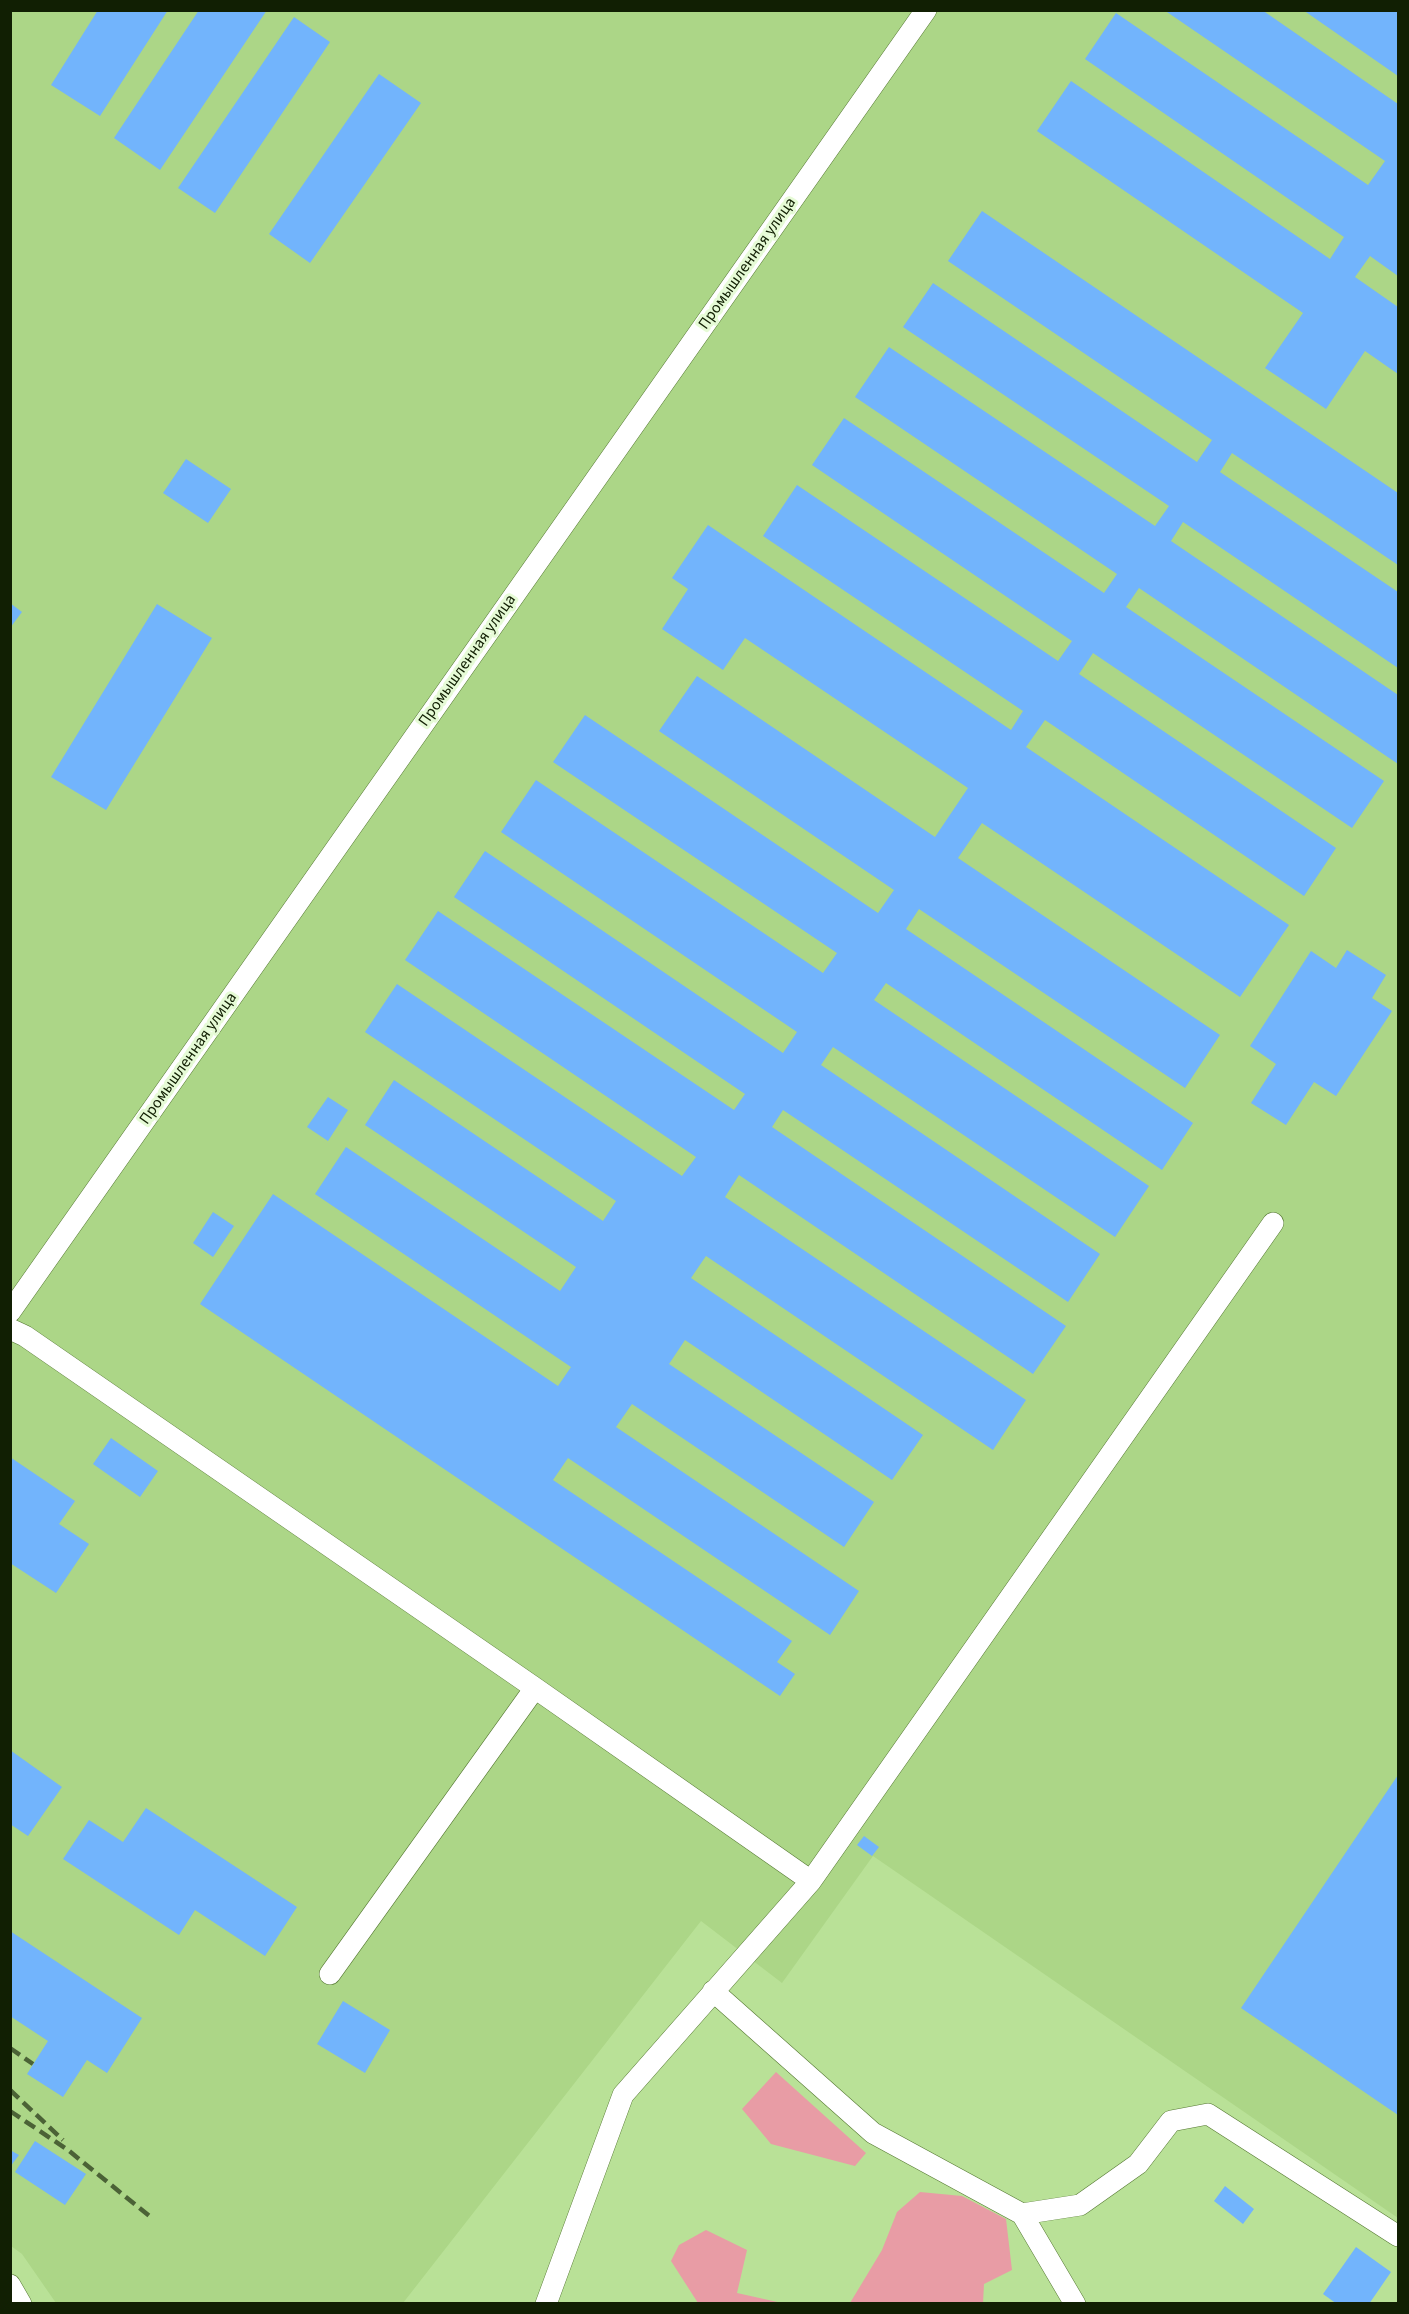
<!DOCTYPE html>
<meta charset="utf-8">
<style>
body{margin:0}
#map{position:relative;width:1409px;height:2314px;overflow:hidden;background:#b9e197;font-family:"Source Sans 3",sans-serif}
canvas{display:block}
.frame{position:absolute;inset:0;border:12px solid #111f03;pointer-events:none}
</style>
<div id="map">
<canvas width="1409" height="2314"></canvas>
<div class="frame"></div>
</div>
<script>
const c = document.querySelector('canvas').getContext('2d');
c.lineJoin = 'round';
function fillPath(path, color) { c.fillStyle = color; c.fill(path, 'evenodd'); }
function strokePath(path, color, width, dash) { c.strokeStyle = color; c.lineWidth = width; c.lineCap = dash ? 'butt' : 'round'; c.setLineDash(dash || []); c.stroke(path); }
function label(font, color, halo, rows, align = 'center') {
  c.font = font + ' "Source Sans 3",sans-serif'; c.lineWidth = 6; c.setLineDash([]); c.textBaseline = 'middle'; c.strokeStyle = halo; c.fillStyle = color; for (const [text, x, y, turn = 0] of rows) {
    c.save(); c.translate(x, y); c.rotate((+turn || 0) * Math.PI / 180); c.textAlign = isNaN(turn) ? turn : align; if (halo) c.strokeText(text, 0, 0); c.fillText(text, 0, 0); c.restore();
  }
}
fillPath(new Path2D(`
 M11,11H1398V2218L873,1856L782,1983L701,1921L403,2303H56L22,2254L11,2246Z`), '#acd687');
fillPath(new Path2D(`
 M776,2072L866,2153L855,2166L771,2144L742,2109Z
 M920,2192L962,2196L1006,2219L1012,2270L984,2284L983,2303H850L882,2250L897,2212Z
 M706,2230L747,2250L737,2293L782,2303H698L671,2261L679,2245Z`), '#e89ca5');
fillPath(new Path2D(`
 M98,10H168L100,116L51,85Z
 M199,10H267L160,170L114,138Z
 M1164,10H1262L1398,104V276L1370,256L1355,277L1398,307V374L1365,351L1326,409L1265,368L1303,313L1037,131L1071,81L1330,259L1344,237L1085,59L1116,13L1368,185L1385,161Z
 M1303,10H1398V76Z
 M294,17L330,42L215,213L178,188Z
 M379,74L421,103L310,263L269,234Z
 M982,211L1398,493V565L1232,453L1220,472L1398,592V668L1183,522L1171,541L1398,695V764L1139,588L1126,607L1384,781L1352,828L1093,653L1079,674L1336,848L1304,896L1045,720L1026,747L1289,925L1240,997L982,823L958,858L1220,1035L1185,1088L919,909L906,929L1193,1123L1162,1170L886,983L874,1000L1149,1186L1115,1237L833,1047L821,1065L1100,1254L1068,1302L783,1110L772,1127L1066,1326L1033,1374L739,1175L725,1197L1026,1400L993,1450L706,1256L691,1278L923,1435L892,1480L685,1340L669,1364L874,1502L844,1547L632,1404L616,1427L859,1591L830,1635L568,1458L553,1480L792,1641L777,1662L795,1674L780,1696L200,1304L273,1194L558,1386L571,1367L315,1194L346,1147L560,1291L576,1267L365,1125L394,1080L603,1221L616,1201L365,1032L397,984L682,1176L696,1157L405,960L438,911L734,1110L745,1094L454,897L485,851L783,1053L797,1032L501,832L536,780L823,973L837,953L553,762L585,715L878,913L894,890L659,731L697,676L935,837L968,788L745,638L723,670L662,629L688,589L672,578L708,525L1011,730L1023,711L763,536L797,485L1058,661L1072,641L812,465L844,418L1104,593L1117,574L855,397L889,347L1155,526L1169,506L903,327L933,283L1197,462L1212,440L948,261Z
 M186,459L231,489L208,523L163,493Z
 M10,603L22,612L10,628Z
 M157,604L212,638L106,810L51,777Z
 M1347,950L1386,975L1372,998L1392,1011L1336,1096L1314,1082L1286,1125L1251,1103L1276,1064L1250,1046L1311,951L1336,968Z
 M328,1097L348,1110L328,1141L307,1127Z
 M213,1212L234,1226L213,1257L193,1243Z
 M111,1438L158,1471L140,1497L93,1464Z
 M10,1457L75,1501L59,1524L89,1544L56,1593L10,1563Z
 M10,1750L62,1787L28,1836L10,1824Z
 M1398,1775V2115L1241,2008Z
 M146,1808L297,1907L265,1956L195,1910L179,1935L63,1859L89,1820L123,1842Z
 M864,1836L879,1847L872,1856L857,1845Z
 M10,1931L142,2018L107,2073L87,2060L63,2097L27,2074L48,2041L10,2016Z
 M343,2001L390,2030L365,2073L317,2044Z
 M35,2141L86,2174L65,2205L15,2172Z
 M10,2150L19,2155L10,2167Z
 M1225,2186L1254,2209L1243,2224L1214,2201Z
 M1356,2247L1391,2272L1369,2304H1337L1323,2294Z`), '#72b4fc');
const minor = new Path2D(`
 M10,1312L926,10
 M10,1329L25,1336L535,1688L811,1881
 M330,1974L535,1688
 M713,1991L873,2133L1022,2214L1075,2304
 M1022,2214L1080,2205L1138,2164L1171,2121L1208,2114L1398,2236
 M10,2285L21,2304
 M546,2304L623,2095L811,1881L1273,1223`);
strokePath(minor, '#557832', 22);
strokePath(minor, '#fff', 21);
strokePath(new Path2D(`
 M10,2048L33,2064
 M10,2090L63,2140
 M10,2111L68,2150L153,2219`), '#4b6236', 4.5, [12, 6]);
label('16px', '#111f03', '#e6fbd6', [
 ["Промышленная улица",748,264,-55],
 ["Промышленная улица",468,661,-55],
 ["Промышленная улица",189,1059,-55]
]);
</script>
